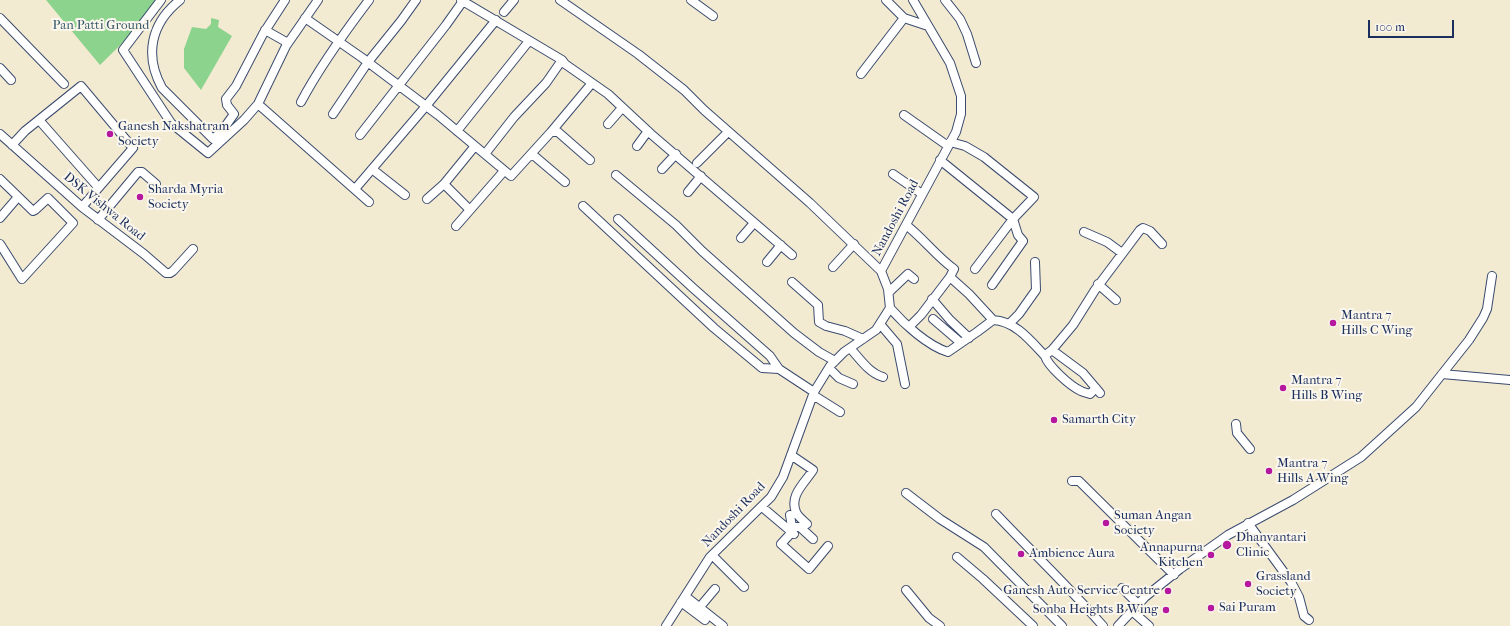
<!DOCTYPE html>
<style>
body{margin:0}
#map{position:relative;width:1510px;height:626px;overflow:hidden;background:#f2ead1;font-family:"IM FELL French Canon",serif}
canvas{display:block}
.scale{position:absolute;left:1368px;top:20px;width:86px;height:18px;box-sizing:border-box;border:2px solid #1b2f5e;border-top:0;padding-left:5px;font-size:12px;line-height:14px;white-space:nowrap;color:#1b2f5e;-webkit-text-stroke:3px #fbf7ec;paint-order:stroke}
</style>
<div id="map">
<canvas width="1510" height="626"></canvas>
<div class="scale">100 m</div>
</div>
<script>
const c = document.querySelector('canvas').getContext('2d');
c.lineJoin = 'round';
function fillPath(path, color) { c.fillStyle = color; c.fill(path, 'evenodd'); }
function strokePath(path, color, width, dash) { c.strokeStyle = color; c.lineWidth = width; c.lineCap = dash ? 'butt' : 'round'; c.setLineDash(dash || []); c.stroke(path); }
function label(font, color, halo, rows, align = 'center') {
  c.font = font + ' "IM FELL French Canon",serif'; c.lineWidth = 4; c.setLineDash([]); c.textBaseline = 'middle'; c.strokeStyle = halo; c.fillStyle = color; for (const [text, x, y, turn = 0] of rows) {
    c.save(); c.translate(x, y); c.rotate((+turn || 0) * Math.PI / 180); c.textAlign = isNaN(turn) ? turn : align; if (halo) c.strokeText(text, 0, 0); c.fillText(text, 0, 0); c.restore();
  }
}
fillPath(new Path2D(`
 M46,0H166L100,65Z
 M211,18L219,20L218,27L232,36L201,90L184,68V49L192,27L206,29L211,24Z`), '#8cd38e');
const minor = new Path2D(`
 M161,0L123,50L171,123L208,153L244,120L258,104L286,46L318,0
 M180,0C151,23 144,55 162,88L213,139L222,131L234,114L227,105L226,99L236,86L263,34L285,0
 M461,0L562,60L565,64L608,94L651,134L792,255
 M560,0L638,54L684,90L704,110L810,203L881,271
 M691,0L713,16
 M886,0L904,18L928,26
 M945,0L960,19L967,34L976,63
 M504,12L514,0
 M0,18L64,84
 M305,18L361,57L438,115L511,176L551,132H558L590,160
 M265,30L288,43
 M0,68L11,80
 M861,74L904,18
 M301,102C320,66 344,33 369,0
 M258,104L369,202
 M333,114L368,62L401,21L416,0
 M904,115L948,146
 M39,120L98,187
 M608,124L622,108
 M457,131L529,41
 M551,132L592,83
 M0,134L82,207L144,254L166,273H170L173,271L193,249
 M360,135L446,25L463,1
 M950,142L965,146L984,157L1034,197L1013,219L975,269
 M12,145L25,131L81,86L133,148L82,207
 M637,146L648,131
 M485,154L514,117L546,83L562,60
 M532,154L565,182
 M940,160L1013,219L1018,235L1023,241L992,285
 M697,163L728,132
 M372,169L405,195
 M662,169L676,154
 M893,174L922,194
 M616,175L676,225L702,251L794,333L819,352L835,361
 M0,179L33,211L35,210L48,198L73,223L22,279L0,244
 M444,184L470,210
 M355,189L426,106L496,20
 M688,192L701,176
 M427,199L444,184L475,146
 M583,206L714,328L762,368L779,369L814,392
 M0,218L18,197
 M618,219L693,288L770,356L779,369
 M98,220L138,172H142L156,184
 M906,225C923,238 936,256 954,269L950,277L969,294L993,320C1015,321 1030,340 1045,356C1048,366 1070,386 1081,391C1083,392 1087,393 1090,394L1096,388
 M456,226L504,171
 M1084,232L1107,242L1122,253
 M741,238L754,223
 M767,262L781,245
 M833,267L854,244
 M792,282L818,305L819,322L826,326L845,331L863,339
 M1098,284L1116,300
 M889,292L908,274L914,279
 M932,299L950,320L969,338
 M890,308C904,324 928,346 948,352L977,332L993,320
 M933,319L961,343
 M880,324L897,344L905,384
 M1009,324L1019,314L1036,290L1035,262
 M909,327L921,315L950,277
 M850,348C860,359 869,373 883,377
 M1052,350L1073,325L1095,290L1140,230L1143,228L1150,231L1162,244
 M1048,353L1052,350L1083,373L1100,393
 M829,368L839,378L853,384
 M1442,374L1510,380
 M813,395L840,412
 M1236,424L1237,433L1250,449
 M791,455L813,470C805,483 789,495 796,512C798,517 804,521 807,524
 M1072,481H1079L1174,575
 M906,493L940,519L984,547L1062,626
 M762,507L794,534
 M996,514C1031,551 1069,587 1103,626
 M790,515L792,527H800L813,539
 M1248,523L1291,582L1299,597L1304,616L1309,620
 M792,527V532L781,544L809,569L828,546
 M712,555L744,587
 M957,557L983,579L1033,626
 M1122,588L1138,604
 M906,590L929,618L940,626
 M685,596L723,626
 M681,602L705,620
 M699,608L715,589
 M1132,611L1149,626
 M666,626L710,557L771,497L783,477L814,392L830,366L844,352L876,330L890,308L888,289L881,271L956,132L961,114V96L950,63L913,0
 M1118,626L1145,597L1180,569L1228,535L1293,500L1361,457L1416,407L1469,340L1483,318L1487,309L1492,276`);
strokePath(minor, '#3b4b6f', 10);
strokePath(minor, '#fff', 8);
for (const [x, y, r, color] of [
 [110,134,4,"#b5179e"],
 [140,197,4,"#b5179e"],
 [1333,323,4,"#b5179e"],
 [1283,388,4,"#b5179e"],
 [1054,420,4,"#b5179e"],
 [1269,471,4,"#b5179e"],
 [1106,523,4,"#b5179e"],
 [1227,545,5,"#b5179e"],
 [1021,554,4,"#b5179e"],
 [1211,555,4,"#b5179e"],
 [1248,584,4,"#b5179e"],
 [1168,591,4,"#b5179e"],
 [1211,608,4,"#b5179e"],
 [1166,610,4,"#b5179e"]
]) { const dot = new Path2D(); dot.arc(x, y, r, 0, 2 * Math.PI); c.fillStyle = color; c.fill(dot); strokePath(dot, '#fbf7ec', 1.5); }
label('13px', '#37586a', '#fbf7ec', [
 ["Pan Patti Ground",101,26]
]);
label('13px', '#1b2f5e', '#fbf7ec', [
 ["Ganesh Nakshatram",118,127],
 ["Society",118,142],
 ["Sharda Myria",148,190],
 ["Society",148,205],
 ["Mantra 7",1341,316],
 ["Hills C Wing",1341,331],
 ["Mantra 7",1291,381],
 ["Hills B Wing",1291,396],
 ["Samarth City",1062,420],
 ["Mantra 7",1277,464],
 ["Hills A Wing",1277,479],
 ["Suman Angan",1114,516],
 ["Society",1114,531],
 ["Dhanvantari",1236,538],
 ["Clinic",1236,553],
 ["Annapurna",1203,548,"right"],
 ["Kitchen",1203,563,"right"],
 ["Ambience Aura",1029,554],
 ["Grassland",1256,577],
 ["Society",1256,592],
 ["Ganesh Auto Service Centre",1160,591,"right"],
 ["Sai Puram",1219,608],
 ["Sonba Heights B Wing",1158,610,"right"]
], 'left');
label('13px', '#1b2f5e', '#fbf7ec', [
 ["DSK Vishwa Road",104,207,39],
 ["Nandoshi Road",896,218,-62],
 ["Nandoshi Road",734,515,-46]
]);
</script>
